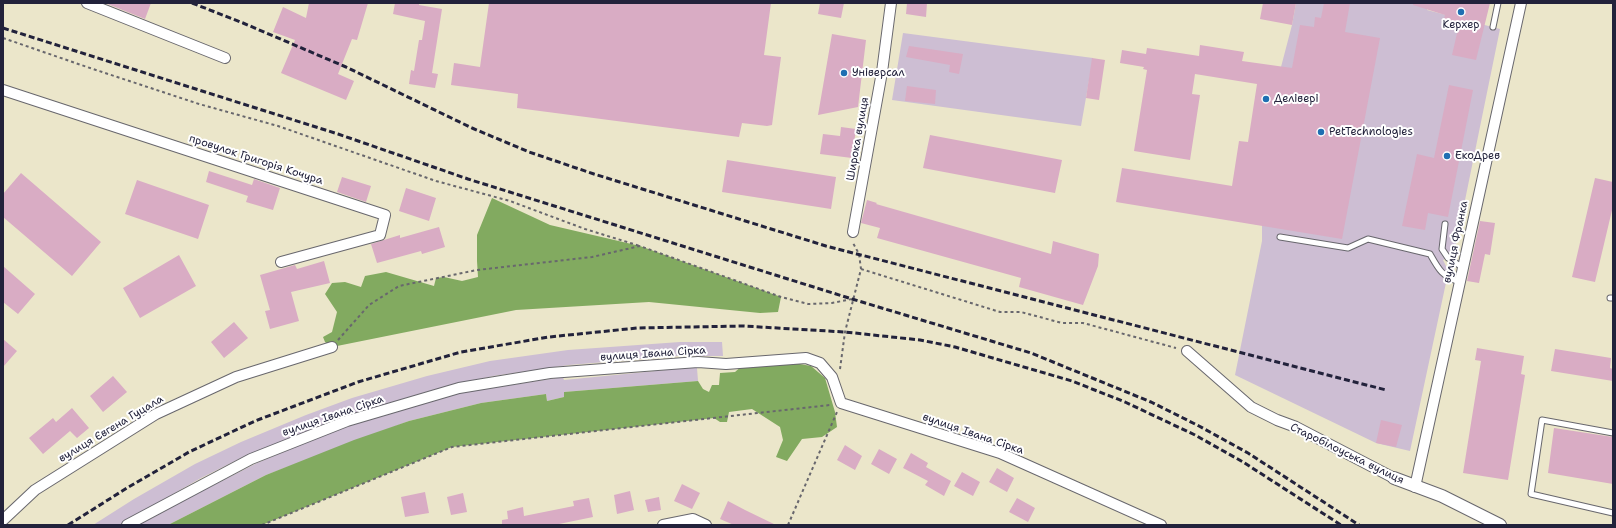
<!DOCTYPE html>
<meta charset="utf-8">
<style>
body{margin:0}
#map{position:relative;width:1616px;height:528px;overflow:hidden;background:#ebe6ca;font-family:"Shantell Sans",sans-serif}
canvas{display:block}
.frame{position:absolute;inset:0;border:4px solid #22223b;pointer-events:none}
</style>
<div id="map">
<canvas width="1616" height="528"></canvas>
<div class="frame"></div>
</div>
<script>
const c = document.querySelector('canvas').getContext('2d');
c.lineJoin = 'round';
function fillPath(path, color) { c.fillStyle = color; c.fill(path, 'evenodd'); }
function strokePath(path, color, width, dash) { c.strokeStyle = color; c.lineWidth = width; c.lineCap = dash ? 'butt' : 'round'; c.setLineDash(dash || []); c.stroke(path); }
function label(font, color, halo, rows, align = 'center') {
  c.font = font + ' "Shantell Sans",sans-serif'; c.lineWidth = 4; c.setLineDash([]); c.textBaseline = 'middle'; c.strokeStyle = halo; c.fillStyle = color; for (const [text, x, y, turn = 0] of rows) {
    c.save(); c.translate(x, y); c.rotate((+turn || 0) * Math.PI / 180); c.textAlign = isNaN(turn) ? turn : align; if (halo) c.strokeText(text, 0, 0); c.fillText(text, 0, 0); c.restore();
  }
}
fillPath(new Path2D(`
 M1296,3H1429L1427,10L1500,29L1454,254L1443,260L1448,270L1447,278L1410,451L1376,443L1235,375L1262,241V225L1253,224L1271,134L1281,67L1292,25Z
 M903,33L1093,58L1081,126L892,100Z
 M680,342H722L723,356H678L569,365L493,376L429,391L354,414L310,430L245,456L201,478L119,525H93L134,499L195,464L241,442L306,415L352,398L427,376L490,361L568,350Z
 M686,368H697L698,381L564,392V397L547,401L546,394L481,403L409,421L266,475L168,525H136L257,463L329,433L395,411L460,393L563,377L564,380Z`), '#cdbed3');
fillPath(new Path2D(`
 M492,198L550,225L640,246L781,297L778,312L760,313L649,302L516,310L332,347L325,342L323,337L332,332L337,312L325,294L332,283L345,282L361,287L365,276L386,272L434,286L436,278L444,277L462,281L478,277L477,261V235Z
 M794,363L811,366L825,378L835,412L837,427L822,437L802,439L787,461L776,457L783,440L780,427L752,409L729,412L727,422H720L714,418L452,447L262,525H168L266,475L354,440L409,421L481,403L546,394L547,401L564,397V392L698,381L703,389L709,392L712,385H719L720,373L735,372L743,365Z`), '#82aa60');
fillPath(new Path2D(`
 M105,3H151L145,19Z
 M309,3H368L357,40L352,39L338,74L354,81L346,100L281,73L295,40L273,32L283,7L306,18Z
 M395,3H419V5L442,9L432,73L438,74L435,88L409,84L411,70L414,71L419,40H422L425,21L393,14Z
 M489,3H771L764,55L781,57L772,125L767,126L742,123L739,137L517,108L518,94L451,85L454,63L480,67Z
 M820,3H844L841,18L818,14Z
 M907,3H927L926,17L906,14Z
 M1263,3H1296L1292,25L1260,19Z
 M1324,3H1350L1345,32L1380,38L1342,239L1116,202L1122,168L1232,186L1239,141L1248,142L1257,84L1195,74L1192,94L1200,95L1190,160L1134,151L1147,70L1143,69L1144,67L1120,63L1122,50L1146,54L1147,48L1199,56L1200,45L1244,52L1242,61L1292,68L1300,25L1314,27L1315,17L1321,18Z
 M1413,3H1490L1476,60L1452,55L1458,29L1442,26L1445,15L1413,5Z
 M832,34L866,40L858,107L818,115Z
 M909,46L963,54L959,74L949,72L950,65L906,57Z
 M1092,58L1105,60L1099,100L1086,98Z
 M1449,85L1473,90L1448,217L1428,213L1425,230L1402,226L1417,154L1434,158Z
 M907,86L936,90L935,104L905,101Z
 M841,127L856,129L852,158L820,154L823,134L840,136Z
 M930,135L1062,160L1055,193L923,168Z
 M727,160L836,177L831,209L722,192Z
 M209,171L252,185L254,179L280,188L273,210L246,202L248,196L206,182Z
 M21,173L101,242L72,276L3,217V194Z
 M342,177L371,186L366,202L337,192Z
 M1595,178L1613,182V206L1595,282L1572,277Z
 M137,180L209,205L198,239L125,214Z
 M406,188L436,198L429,221L399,211Z
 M867,200L877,203L876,204L1051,254L1053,241L1099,254L1098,266L1083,305L1019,287L1021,278L877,238L880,228L861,223Z
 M1480,221L1495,223L1490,255L1485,254L1479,283L1467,281Z
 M439,227L445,247L422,254L421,251L377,263L371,244L400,235V238Z
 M179,255L196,286L140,318L123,288Z
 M324,261L330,283L291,292L299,321L270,329L265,311L270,310L260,275L295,265L297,269Z
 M3,266L35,294L18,314L3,302Z
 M234,322L248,338L224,358L211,342Z
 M3,339L17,351L3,367Z
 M1477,348L1524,356L1521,374L1525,375L1508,480L1463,473L1481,361L1475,360Z
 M1555,349L1611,358L1610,368L1613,369V381L1551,371Z
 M113,376L127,392L103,412L90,396Z
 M72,408L89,428L77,438L70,431L43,454L29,438L53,418L56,422Z
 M1381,420L1402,425L1396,447L1376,443Z
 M1554,428L1613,437V484L1548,473Z
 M845,445L862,456L855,470L837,460Z
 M879,449L897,459L889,474L871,464Z
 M911,453L928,463L926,467L951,481L944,496L925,485L928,481L903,468Z
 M997,468L1014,478L1007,492L989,482Z
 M962,472L980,482L973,496L954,486Z
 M682,484L700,493L692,509L674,501Z
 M630,491L634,510L617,514L614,495Z
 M425,492L429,513L405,517L401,497Z
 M463,493L467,512L451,515L447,497Z
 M659,497L661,510L648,512L645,500Z
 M589,498L593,517L559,524V525H502V520L508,519L507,511L523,507L524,516L574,506L573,501Z
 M1017,498L1035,508L1028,522L1009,512Z
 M728,501L745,510L776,525H734L720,519Z`), '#d9acc4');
const service = new Path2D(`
 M1493,27L1498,3
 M882,72L896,73
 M1445,224L1442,249L1448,258L1462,267
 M1280,237L1348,248L1368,239L1430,254C1439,270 1442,276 1459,282
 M1610,298H1613
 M1613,433L1542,420L1531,494L1613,513`);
const minor = new Path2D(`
 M87,3L225,58
 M3,90L385,215L380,235L281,262
 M853,232L882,72L891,3
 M1187,351L1251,407L1277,420L1296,427L1394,478
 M1415,487L1521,3
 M3,520L35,490L156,414L236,377L332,347
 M127,525L251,459L347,421L459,388L550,373L698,362L726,364L806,358L820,363L832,377L841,403L1000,453L1161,525
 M663,525L693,519L706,525`);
const tertiary = new Path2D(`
 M1394,478L1442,496L1500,525`);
strokePath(service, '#68676d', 7);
strokePath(minor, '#68676d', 12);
strokePath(tertiary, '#68676d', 14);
strokePath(new Path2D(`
 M3,38L87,67L199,104L278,126L436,181L510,201L585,229L640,246
 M861,269L1000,312H1021L1062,323H1083L1176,348
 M338,340L369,305L399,286L477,270L592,257L640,246L781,297L808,304L832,303L852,299
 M840,369L845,332L861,269L859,254L853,243
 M262,525L452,447L830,405
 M788,525L837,412`), '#68676d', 2, [3, 3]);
strokePath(service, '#fff', 5);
strokePath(minor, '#fff', 10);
strokePath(tertiary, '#fff', 12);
strokePath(new Path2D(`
 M192,3L243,23L346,67L472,128L529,152L594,174L826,246L1386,390
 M3,28L338,134L468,179L852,299L1031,353L1151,402L1199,426L1248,453L1359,525
 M68,525L127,488L189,452L255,421L358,382L461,352L549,337L637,328L743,326L845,332L920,340L955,347L1072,381L1125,402L1195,435L1243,462L1341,525`), '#22223b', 3, [6, 3]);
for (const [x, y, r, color] of [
 [1461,12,4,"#1f6fb2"],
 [844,73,4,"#1f6fb2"],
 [1266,99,4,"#1f6fb2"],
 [1321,132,4,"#1f6fb2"],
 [1447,156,4,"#1f6fb2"]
]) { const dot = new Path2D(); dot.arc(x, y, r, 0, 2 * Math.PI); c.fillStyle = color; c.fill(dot); strokePath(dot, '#fff', 1.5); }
label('11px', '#22223b', '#fff', [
 ["Керхер",1461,25,"center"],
 ["Універсал",852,73],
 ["Делівері",1274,99],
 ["PetTechnologies",1329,132],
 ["ЕкоДрев",1455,156]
], 'left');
label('11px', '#22223b', '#fff', [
 ["Широка вулиця",858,139,-80],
 ["провулок Григорія Кочура",256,160,18],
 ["вулиця Франка",1456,242,-78],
 ["вулиця Івана Сірка",653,354,-4],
 ["вулиця Івана Сірка",333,416,-19],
 ["вулиця Євгена Гуцала",111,429,-31],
 ["вулиця Івана Сірка",973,434,19],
 ["Старобілоуська вулиця",1347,454,26]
]);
</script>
